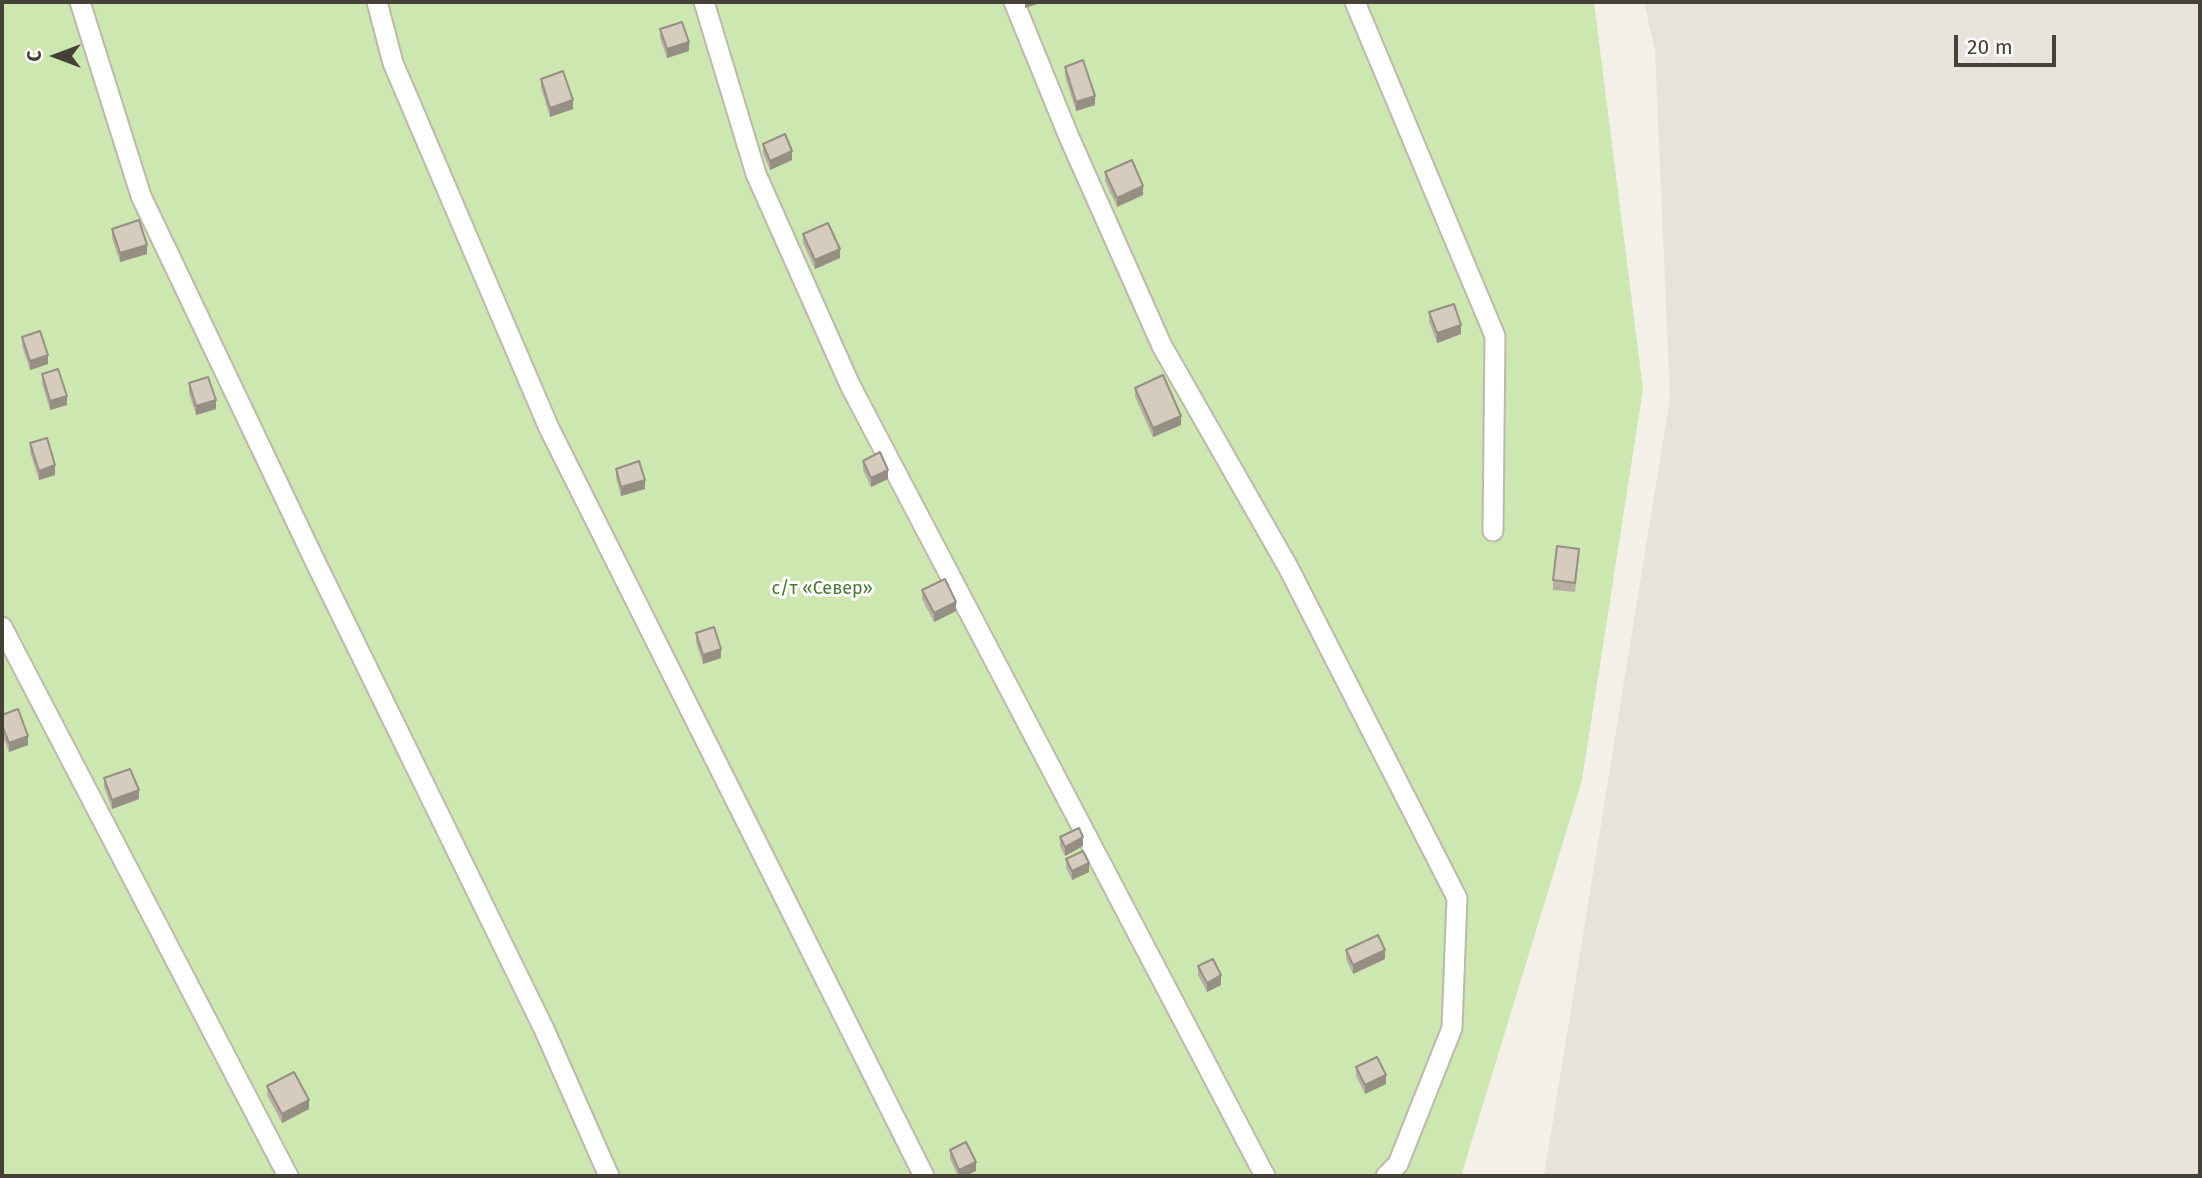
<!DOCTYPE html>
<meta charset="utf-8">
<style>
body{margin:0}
#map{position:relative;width:2202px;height:1178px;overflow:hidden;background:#f3f0e7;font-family:"Fira Sans",sans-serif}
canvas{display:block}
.frame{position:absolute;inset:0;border:4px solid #464136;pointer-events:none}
.north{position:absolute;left:21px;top:21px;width:70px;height:70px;-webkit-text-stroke:5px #fff;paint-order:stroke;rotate:270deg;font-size:19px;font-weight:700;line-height:28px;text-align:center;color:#464136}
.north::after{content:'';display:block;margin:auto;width:24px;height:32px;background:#464136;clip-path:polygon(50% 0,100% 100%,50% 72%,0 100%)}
.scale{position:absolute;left:1954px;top:35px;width:102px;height:32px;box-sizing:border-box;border:4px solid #464136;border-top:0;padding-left:9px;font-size:21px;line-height:24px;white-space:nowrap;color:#464136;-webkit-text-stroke:5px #fff;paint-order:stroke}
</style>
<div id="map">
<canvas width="2202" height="1178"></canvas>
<div class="frame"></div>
<div class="north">С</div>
<div class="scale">20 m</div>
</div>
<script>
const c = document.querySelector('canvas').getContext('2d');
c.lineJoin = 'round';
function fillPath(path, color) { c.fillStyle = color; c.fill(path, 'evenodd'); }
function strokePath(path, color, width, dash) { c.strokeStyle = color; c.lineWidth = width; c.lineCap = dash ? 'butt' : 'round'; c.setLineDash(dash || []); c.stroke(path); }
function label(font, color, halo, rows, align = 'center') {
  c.font = font + ' "Fira Sans",sans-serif'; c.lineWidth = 6; c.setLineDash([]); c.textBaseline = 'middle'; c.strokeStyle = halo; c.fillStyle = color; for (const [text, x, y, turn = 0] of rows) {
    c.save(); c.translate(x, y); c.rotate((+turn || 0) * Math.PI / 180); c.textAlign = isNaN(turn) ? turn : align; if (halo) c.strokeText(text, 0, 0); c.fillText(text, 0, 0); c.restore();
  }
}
fillPath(new Path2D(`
 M1644,2H2200V1176H1544L1670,398L1655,50Z`), '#e6e2dc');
fillPath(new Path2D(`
 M2,2H1594L1643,389L1582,780L1461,1176H2Z`), '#cde7b0');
const lane = new Path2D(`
 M80,2L141,196L313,557L544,1029L609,1176
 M377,2L393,63L549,428L924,1176
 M704,2L756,174L850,385L1265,1176
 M1014,2L1069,137L1162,346L1288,567L1457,898L1452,1028L1398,1164L1386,1176
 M1355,2L1495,336L1493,531
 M2,627L288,1176`);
strokePath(lane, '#bfb8aa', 23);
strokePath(lane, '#fff', 19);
fillPath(new Path2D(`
 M660,29L689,51L667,58L660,38Z
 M1065,67L1095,105L1076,111L1065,76Z
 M541,79L573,109L550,117L541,88Z
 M763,144L792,160L770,170L763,153Z
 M1105,172L1143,195L1117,207L1105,181Z
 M112,229L147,254L120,262L112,238Z
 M803,234L840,258L815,269L803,243Z
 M1429,312L1461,334L1437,343L1429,321Z
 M22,337L48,364L30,370L22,346Z
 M42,374L67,405L50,410L42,383Z
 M189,383L216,409L196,415L189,393Z
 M1135,388L1181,425L1153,437L1135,397Z
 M30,443L55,475L39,480L30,452Z
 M863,461L888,479L871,487L863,470Z
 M616,469L645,489L621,496L616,478Z
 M1579,558L1575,592L1553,590V580Z
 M922,590L956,611L934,622L922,599Z
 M696,633L721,658L703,664L696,642Z
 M2,715L28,745L9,752L2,734Z
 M104,778L139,799L112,809L104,787Z
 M1060,837L1083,846L1065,856L1060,846Z
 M1066,859L1089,872L1072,880L1066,868Z
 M1346,950L1385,959L1353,974L1346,959Z
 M1198,966L1221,985L1207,992L1198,975Z
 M1356,1067L1386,1084L1365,1094L1356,1076Z
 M267,1086L309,1109L282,1123L267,1095Z
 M950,1150L976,1171L965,1176H958L950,1159Z`), '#b7afa3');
fillPath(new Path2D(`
 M1025,2H1044L1025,8Z
 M689,42V51L667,58V49Z
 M1095,96V105L1076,111V102Z
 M573,100V109L550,117V108Z
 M792,151V160L770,170V161Z
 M1143,186V195L1117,207V198Z
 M147,245V254L120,262V253Z
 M840,249V258L815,269V260Z
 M1461,325V334L1437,343V333Z
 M48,355V364L30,370V361Z
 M67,396V405L50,410V401Z
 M216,400V409L196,415V406Z
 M1181,416V425L1153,437V428Z
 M55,465V475L39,480V471Z
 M888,470V479L871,487V478Z
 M645,480V489L621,496V487Z
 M956,602V611L934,622V613Z
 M721,649V658L703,664V655Z
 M28,736V745L9,752V743Z
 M139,790V799L112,809V800Z
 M1083,837V846L1065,856V847Z
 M1089,863V872L1072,880V871Z
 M1385,950V959L1353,974V965Z
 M1221,975V985L1207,992V983Z
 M1386,1075V1084L1365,1094V1085Z
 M309,1100V1109L282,1123V1114Z
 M976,1162V1171L965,1176H959V1170Z`), '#958f84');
const building = new Path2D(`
 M682,22L689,42L667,49L660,29Z
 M1083,60L1095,96L1076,102L1065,67Z
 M563,71L573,100L550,108L541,79Z
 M785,134L792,151L770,161L763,144Z
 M1132,160L1143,186L1117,198L1105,172Z
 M139,220L147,245L120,253L112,229Z
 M828,223L840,249L815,260L803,234Z
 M1454,304L1461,325L1437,333L1429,312Z
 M40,331L48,355L30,361L22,337Z
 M58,369L67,396L50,401L42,374Z
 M1163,375L1181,416L1153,428L1135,388Z
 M208,377L216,400L196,406L189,383Z
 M47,438L55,465L39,471L30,443Z
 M880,452L888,470L871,478L863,461Z
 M639,461L645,480L621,487L616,469Z
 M1557,546L1579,549L1575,583L1553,580Z
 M945,579L956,602L934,613L922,590Z
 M714,627L721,649L703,655L696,633Z
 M18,709L28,736L9,743L2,725V715Z
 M130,769L139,790L112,800L104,778Z
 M1079,828L1083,837L1065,847L1060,837Z
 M1083,851L1089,863L1072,871L1066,859Z
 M1378,935L1385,950L1353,965L1346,950Z
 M1213,959L1221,975L1207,983L1198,966Z
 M1377,1057L1386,1075L1365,1085L1356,1067Z
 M294,1072L309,1100L282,1114L267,1086Z
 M966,1142L976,1162L959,1170L950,1150Z`);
fillPath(building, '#d5ccbd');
strokePath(building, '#958f84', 2);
label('18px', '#45772a', '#fff', [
 ["с/т «Север»",822,589]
]);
</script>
